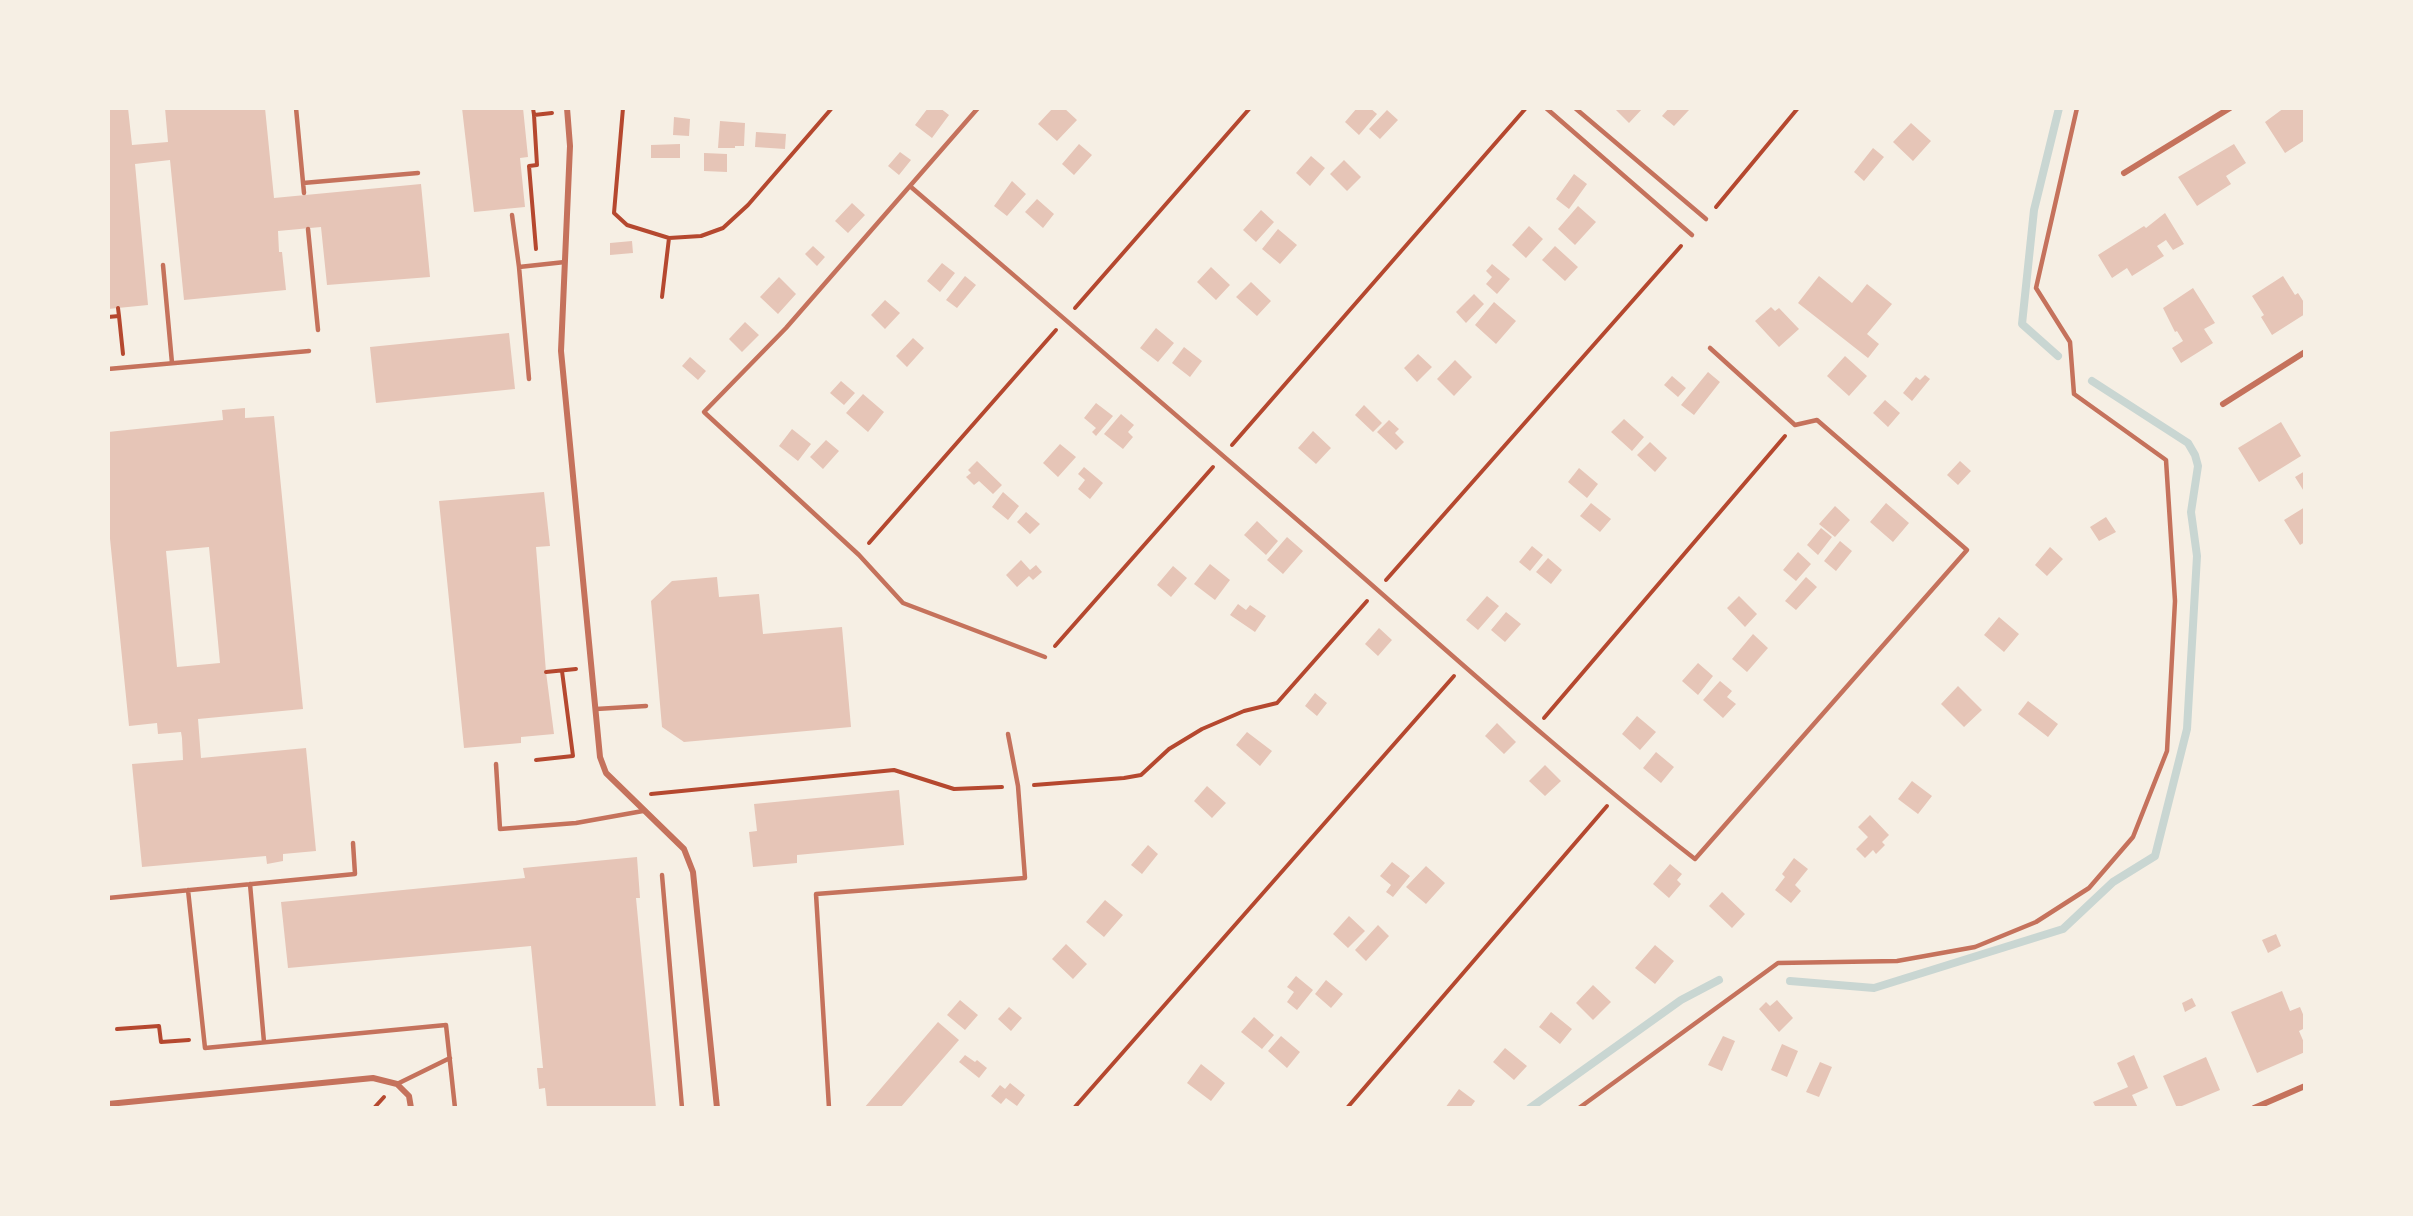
<!DOCTYPE html>
<style>
body{margin:0}
#map{position:relative;width:2413px;height:1216px;overflow:hidden;background:#f6efe4;font-family:"Titillium Web",sans-serif}
canvas{display:block}
.frame{position:absolute;inset:0;border:110px solid #f6efe4;pointer-events:none}
</style>
<div id="map">
<canvas width="2413" height="1216"></canvas>
<div class="frame"></div>
</div>
<script>
const c = document.querySelector('canvas').getContext('2d');
c.lineJoin = 'round';
function strokePath(path, color, width, dash) { c.strokeStyle = color; c.lineWidth = width; c.lineCap = dash ? 'butt' : 'round'; c.setLineDash(dash || []); c.stroke(path); }
function fillPath(path, color) { c.fillStyle = color; c.fill(path, 'evenodd'); }
strokePath(new Path2D(`
 M2058,356L2022,324L2034,210L2059,108
 M1790,981L1874,988L2063,929L2113,882L2155,856L2187,729L2197,556L2191,512L2198,466L2195,455L2188,443L2092,381
 M1530,1108L1681,1000L1719,980`), '#c9d6d2', 8);
fillPath(new Path2D(`
 M108,108H128L132,145L168,142L165,108H265L274,198L421,184L430,277L327,285L321,227L278,231L279,252H282L286,290L184,300L170,160L135,164L148,305L108,309Z
 M462,108H523L528,157L520,158L525,207L474,212Z
 M928,108H940L949,115L932,138L915,125Z
 M1053,108H1064L1077,120L1057,141L1038,124Z
 M1357,108H1370L1377,114L1359,135L1345,122Z
 M1614,108H1643L1629,123Z
 M1669,108H1687L1689,110L1674,126L1662,116Z
 M2284,108H2302L2305,112V140L2285,153L2265,122Z
 M1387,110L1398,120L1380,139L1369,129Z
 M674,117L690,119L689,136L673,135Z
 M720,121L745,123L744,146H735V148H718Z
 M1911,123L1931,141L1913,161L1893,142Z
 M756,132L786,134L785,149L755,147Z
 M680,144V158H651V145Z
 M1079,144L1092,155L1074,175L1062,164Z
 M2234,144L2246,163L2226,176L2231,184L2197,206L2178,177Z
 M1873,148L1884,157L1864,181L1854,172Z
 M900,152L911,160L899,175L888,166Z
 M704,153L727,154V172L704,171Z
 M1311,156L1325,168L1310,186L1296,173Z
 M1344,160L1361,177L1347,191L1330,174Z
 M1574,174L1587,184L1569,209L1556,199Z
 M1012,181L1026,194L1007,216L994,206Z
 M1037,199L1054,214L1043,228L1025,212Z
 M852,203L865,215L848,233L835,221Z
 M1578,206L1596,222L1575,245L1558,229Z
 M1261,210L1274,222L1256,242L1243,230Z
 M2165,213L2184,244L2173,250L2166,240L2157,246L2164,256L2132,276L2127,268L2112,278L2098,255L2144,226L2146,228Z
 M1529,226L1543,239L1526,258L1512,245Z
 M1278,229L1297,245L1280,264L1262,249Z
 M632,241L633,253L610,255V243Z
 M813,246L825,257L817,266L805,254Z
 M1555,246L1578,267L1565,281L1542,260Z
 M942,263L955,273L940,292L927,281Z
 M1492,264L1510,279L1497,294L1486,284L1492,277L1486,271Z
 M1211,267L1230,285L1216,300L1197,282Z
 M965,276L976,285L957,308L946,300Z
 M1819,276L1852,303L1867,284L1892,304L1867,334L1879,344L1868,358L1798,303Z
 M2283,276L2295,295L2298,293L2305,304V314L2272,335L2261,317L2264,315L2252,296Z
 M779,277L796,294L778,314L760,297Z
 M1251,282L1271,301L1257,316L1236,297Z
 M2193,288L2215,323L2204,329L2213,343L2181,363L2172,348L2183,341L2177,331L2175,332L2163,308Z
 M1474,294L1484,304L1466,323L1456,312Z
 M885,300L900,313L885,329L871,315Z
 M1494,302L1516,321L1496,344L1475,325Z
 M1771,307L1775,311L1779,308L1799,329L1779,347L1755,321Z
 M745,322L759,335L742,352L729,339Z
 M1156,328L1174,343L1158,362L1140,348Z
 M509,333L515,389L376,403L370,347Z
 M913,338L924,348L907,367L896,356Z
 M1184,347L1202,361L1190,377L1172,363Z
 M1418,354L1432,367L1417,382L1404,368Z
 M1845,356L1867,376L1849,396L1827,376Z
 M690,357L706,371L698,380L682,366Z
 M1455,360L1472,377L1454,396L1437,379Z
 M1708,372L1720,382L1694,415L1681,405Z
 M1925,375L1930,379L1912,401L1903,393L1916,377L1920,380Z
 M1672,376L1686,388L1678,397L1664,385Z
 M841,381L855,393L844,405L830,393Z
 M863,394L884,412L868,432L846,413Z
 M1885,400L1900,413L1888,427L1873,413Z
 M1096,403L1113,416L1096,436L1092,432L1096,428L1084,418Z
 M1364,405L1382,423L1373,432L1355,415Z
 M245,408V418L274,416L303,709L198,719L201,758L306,748L316,851L283,854V861L267,864L266,856L142,867L132,764L183,760L182,738L181,732L158,734L157,723L129,726L108,519V432L223,420L222,410ZM209,547L220,663L177,667L166,551Z
 M1121,414L1134,425L1128,432L1133,437L1123,449L1104,434Z
 M1624,419L1644,437L1632,451L1611,432Z
 M1389,420L1399,429L1395,433L1404,442L1396,450L1377,432Z
 M2281,422L2301,456L2259,482L2238,448Z
 M792,429L811,444L798,461L779,446Z
 M1313,431L1331,448L1316,464L1298,448Z
 M826,440L839,451L823,469L810,457Z
 M1650,442L1667,458L1655,472L1637,455Z
 M1060,444L1076,457L1058,477L1043,463Z
 M977,461L1002,485L993,494L979,481L974,485L966,477L971,473L968,470Z
 M1960,461L1971,471L1958,485L1947,475Z
 M1084,467L1103,483L1090,499L1078,489L1085,480L1078,474Z
 M1579,468L1598,484L1587,498L1568,482Z
 M2305,471V493L2295,477Z
 M544,492L550,546L536,547L546,672L554,734L521,737V743L464,748L439,501Z
 M1003,492L1019,506L1008,520L992,507Z
 M1591,503L1611,519L1600,532L1580,516Z
 M1886,503L1909,523L1893,542L1870,522Z
 M1835,506L1850,520L1835,537L1819,524Z
 M2305,507V542L2300,545L2284,520Z
 M1026,512L1040,524L1030,534L1017,522Z
 M2106,517L2116,532L2099,541L2090,527Z
 M1257,521L1278,541L1266,555L1244,535Z
 M1821,528L1832,537L1818,555L1807,545Z
 M1287,537L1303,551L1283,574L1267,560Z
 M1840,541L1852,551L1836,571L1824,561Z
 M1532,546L1543,555L1530,571L1519,562Z
 M2050,547L2063,559L2047,576L2035,565Z
 M1798,552L1811,564L1796,581L1783,570Z
 M1548,558L1562,570L1551,584L1536,572Z
 M1021,560L1030,570L1036,565L1042,572L1033,580L1029,576L1017,587L1006,575Z
 M1210,564L1230,580L1215,600L1194,584Z
 M1173,566L1187,578L1171,597L1157,585Z
 M717,577L719,597L759,594L763,634L842,627L851,727L684,742L662,727L651,601L672,581Z
 M1806,577L1817,587L1796,610L1785,601Z
 M1487,596L1499,606L1478,630L1466,620Z
 M1739,596L1757,614L1745,627L1727,608Z
 M1238,604L1246,610L1250,605L1266,616L1255,632L1230,615Z
 M1506,612L1521,624L1505,642L1491,630Z
 M1999,617L2019,634L2004,652L1984,635Z
 M1379,628L1392,640L1378,656L1365,644Z
 M1753,634L1768,648L1747,672L1732,659Z
 M1698,663L1713,676L1698,695L1682,681Z
 M1720,681L1732,691L1727,697L1736,704L1723,718L1703,700Z
 M1958,686L1982,710L1964,727L1941,704Z
 M1315,693L1327,703L1317,716L1305,706Z
 M2028,701L2058,724L2048,737L2018,714Z
 M1637,716L1656,732L1640,750L1622,734Z
 M1497,723L1516,742L1504,754L1485,736Z
 M1247,732L1272,751L1260,766L1236,745Z
 M1656,752L1674,767L1661,783L1643,768Z
 M1545,765L1561,781L1545,796L1529,781Z
 M1912,781L1932,796L1918,814L1898,799Z
 M1207,786L1226,803L1212,818L1194,801Z
 M899,790L904,845L797,855V863L753,867L749,832L757,831L754,804Z
 M1870,815L1889,835L1882,842L1885,845L1876,854L1873,850L1865,858L1856,849L1868,837L1858,827Z
 M1148,845L1158,854L1142,874L1131,865Z
 M637,857L640,898H636L656,1108H547L545,1088L539,1089L537,1068H543L531,946L288,968L281,902L525,878L523,868Z
 M1794,858L1808,869L1795,885L1801,891L1791,903L1775,890L1785,877L1782,874Z
 M1392,862L1410,876L1393,897L1386,892L1391,885L1380,876Z
 M1670,864L1682,874L1677,880L1681,884L1669,898L1653,884Z
 M1426,866L1445,883L1426,904L1406,887Z
 M1722,892L1745,914L1732,928L1709,906Z
 M1105,900L1123,915L1104,937L1086,922Z
 M1349,916L1365,931L1348,948L1333,934Z
 M1378,925L1389,936L1366,961L1355,950Z
 M2276,934L2281,946L2268,953L2262,940Z
 M1066,944L1087,964L1073,979L1052,959Z
 M1655,945L1674,961L1655,984L1635,968Z
 M1296,976L1313,990L1297,1010L1287,1002L1294,992L1287,987Z
 M1326,980L1343,994L1331,1008L1315,994Z
 M1593,985L1611,1002L1593,1020L1576,1003Z
 M2282,991L2290,1011L2300,1007L2305,1019V1028L2299,1031L2305,1045V1052L2257,1073L2231,1012Z
 M2192,998L2196,1006L2185,1012L2182,1003Z
 M960,1000L978,1015L965,1030L947,1015Z
 M1777,1000L1793,1018L1779,1032L1759,1009L1766,1002L1770,1006Z
 M1009,1007L1022,1018L1011,1031L998,1019Z
 M1551,1012L1572,1029L1560,1044L1539,1027Z
 M1254,1017L1274,1035L1262,1049L1241,1032Z
 M938,1022L959,1040L900,1108H864Z
 M1281,1036L1300,1052L1287,1068L1268,1051Z
 M1723,1036L1735,1041L1722,1071L1708,1065Z
 M1782,1044L1798,1051L1787,1077L1771,1070Z
 M1505,1048L1527,1066L1514,1080L1493,1062Z
 M965,1055L975,1062L977,1060L987,1068L979,1078L959,1062Z
 M2134,1055L2148,1088L2132,1095L2138,1108H2096L2093,1102L2128,1087L2117,1063Z
 M2206,1057L2220,1090L2177,1108L2163,1076Z
 M1820,1062L1832,1067L1819,1097L1806,1092Z
 M1201,1064L1225,1083L1211,1101L1187,1083Z
 M1010,1083L1025,1095L1017,1106L1006,1098L1001,1104L991,1096L1000,1085L1005,1089Z
 M1459,1089L1475,1101L1470,1108H1445Z`), '#e6c5b7');
strokePath(new Path2D(`
 M533,108L534,115
 M623,108L614,213L627,225L669,238L662,297
 M1716,207L1798,108
 M669,238L701,236L723,228L748,205L832,108
 M536,249L529,166L537,165L534,115L552,113
 M1075,308L1250,108
 M119,316L123,354
 M108,317L119,316L118,308
 M1232,445L1526,108
 M869,543L1056,330
 M1386,580L1681,246
 M1055,646L1213,467
 M546,672L576,669
 M1544,718L1785,436
 M536,760L573,756L562,671
 M1034,785L1124,778L1141,775L1169,749L1202,729L1244,711L1277,703L1367,601
 M651,794L894,770L954,789L1002,787
 M117,1029L159,1026L161,1042L189,1040
 M374,1108L384,1097
 M1074,1108L1454,676
 M1347,1108L1607,806`), '#b5482f', 4);
strokePath(new Path2D(`
 M296,108L304,193
 M978,108L786,328L704,412L859,555L903,603L1045,657
 M1546,108L1692,235
 M1575,108L1706,219
 M303,183L418,173
 M911,187C1046,303 1181,418 1316,536C1441,645 1564,757 1695,859L1967,550L1817,420L1795,425L1710,348
 M512,215L519,267
 M308,229L318,330
 M163,265L172,363
 M108,369L309,351
 M529,379L519,267L565,262
 M596,709L646,706
 M496,764L500,829L576,823L643,811
 M662,875L682,1108
 M250,884L264,1042
 M188,890L205,1048L446,1025L455,1108
 M108,898L355,874L353,843
 M397,1084L450,1058
 M829,1108L816,894L1025,878L1018,786L1008,734
 M1579,1108L1778,963L1897,961L1975,947L2036,922L2089,888L2133,837L2167,751L2175,601L2166,460L2074,394L2070,342L2036,288L2077,108`), '#c5725c', 4.5);
strokePath(new Path2D(`
 M567,108L570,146L561,351L600,757L606,773L684,849L693,872L717,1108
 M2124,173L2230,108
 M2223,404L2305,352
 M108,1104L373,1078L397,1084L409,1096L411,1108
 M2254,1108L2305,1086`), '#c5725c', 6);
</script>
